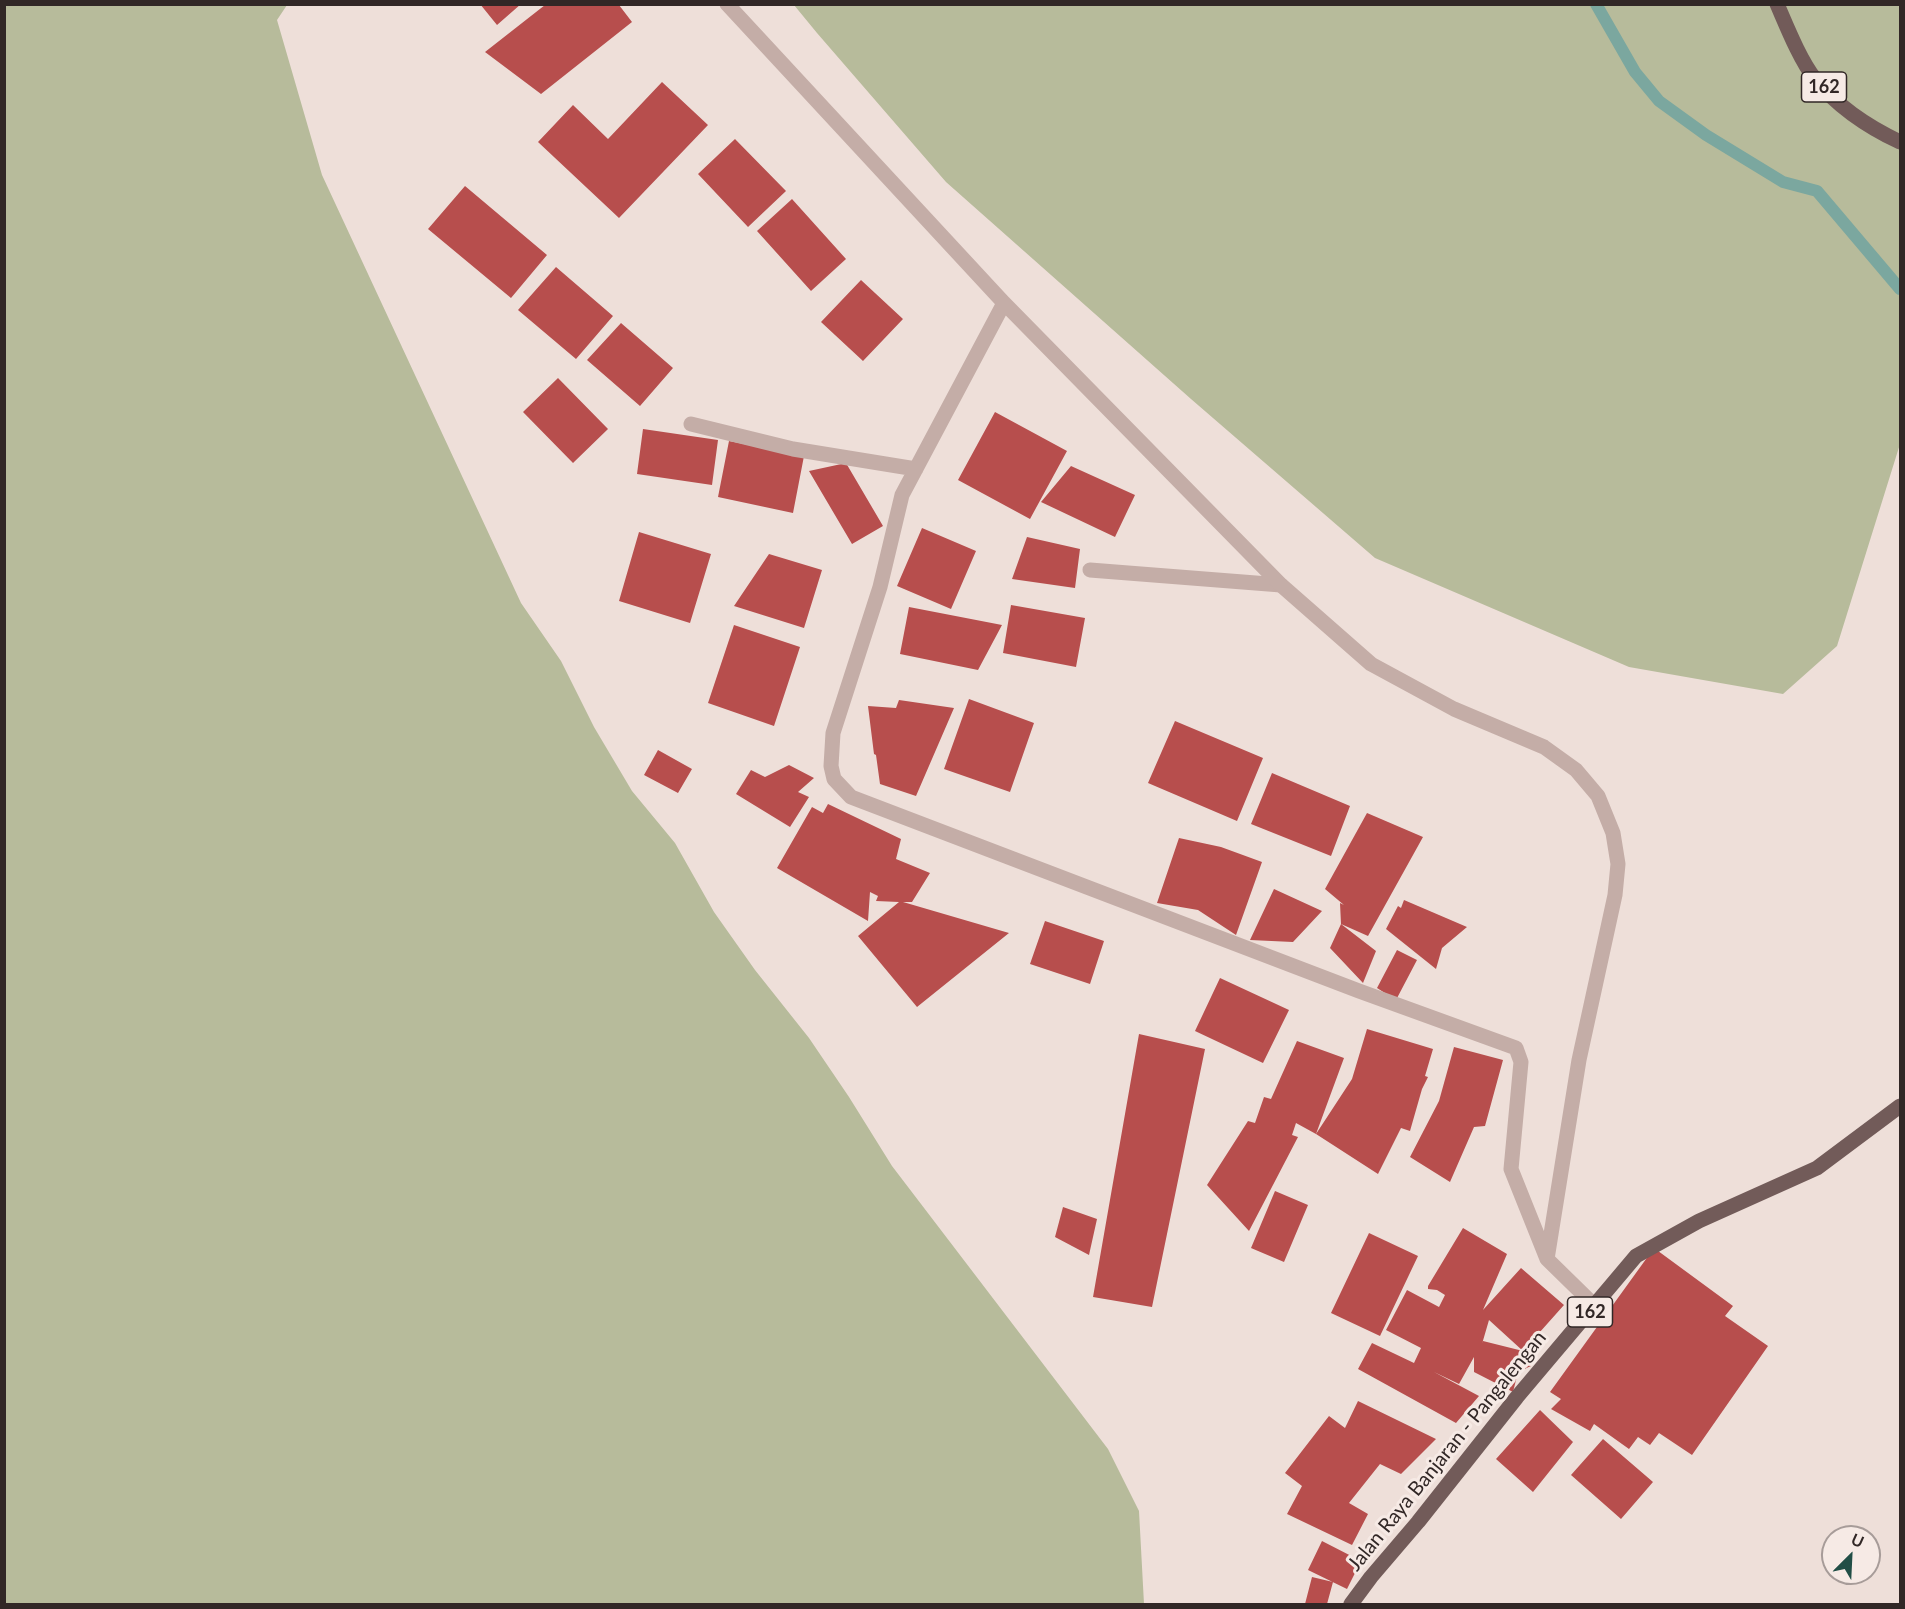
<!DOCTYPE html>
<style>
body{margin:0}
#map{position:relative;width:1905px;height:1609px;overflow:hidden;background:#eedfd9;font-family:Lato,sans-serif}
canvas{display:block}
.frame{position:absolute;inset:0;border:6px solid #312726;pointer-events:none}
.north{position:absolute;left:1821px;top:1525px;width:60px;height:60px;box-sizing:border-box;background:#f6eae5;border:2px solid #a79c99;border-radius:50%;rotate:24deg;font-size:16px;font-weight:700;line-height:24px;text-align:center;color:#312726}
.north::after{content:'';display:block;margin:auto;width:21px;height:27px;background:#214e46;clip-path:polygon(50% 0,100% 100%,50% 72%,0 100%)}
</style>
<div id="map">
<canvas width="1905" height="1609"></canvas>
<div class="frame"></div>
<div class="north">U</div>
</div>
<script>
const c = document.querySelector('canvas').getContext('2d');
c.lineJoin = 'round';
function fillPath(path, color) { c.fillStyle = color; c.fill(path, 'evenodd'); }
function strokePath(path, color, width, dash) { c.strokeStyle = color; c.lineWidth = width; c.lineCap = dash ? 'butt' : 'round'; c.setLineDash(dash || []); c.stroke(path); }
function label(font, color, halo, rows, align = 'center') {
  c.font = font + ' Lato,sans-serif'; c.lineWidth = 6; c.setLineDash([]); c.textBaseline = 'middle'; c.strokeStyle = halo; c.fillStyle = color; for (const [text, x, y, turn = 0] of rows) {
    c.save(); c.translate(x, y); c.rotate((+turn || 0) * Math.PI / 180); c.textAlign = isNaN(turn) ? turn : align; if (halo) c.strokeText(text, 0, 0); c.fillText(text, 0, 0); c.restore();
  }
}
fillPath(new Path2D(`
 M5,4L287,5L277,20L322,175L521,603L561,661L594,727L632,791L675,843L714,912L755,970L809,1038L849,1097L892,1166L1108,1449L1139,1511L1144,1604H5Z
 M794,5H1900V444L1837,646L1783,694L1629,667L1375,558L1191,399L946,182L817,33Z`), '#b7bb9b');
strokePath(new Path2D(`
 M1596,4L1635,72L1659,101L1706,135L1783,182L1817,191L1900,289`), '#7ba79f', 12);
fillPath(new Path2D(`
 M480,4H521L497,25Z
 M545,5H619L632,22L541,94L485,52Z
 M662,82L708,125L619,218L538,142L573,105L608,139Z
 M735,139L786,191L748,227L698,174Z
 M465,186L547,255L511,298L428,229Z
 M792,199L846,259L811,291L757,231Z
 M556,267L613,316L576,359L518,310Z
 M861,280L903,319L863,361L821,322Z
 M621,323L673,368L640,406L587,360Z
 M558,378L608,429L573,463L523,412Z
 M995,412L1067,451L1030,519L958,480Z
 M643,429L718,440L712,485L637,474Z
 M729,441L804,456L793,513L718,497Z
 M846,463L883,526L852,544L809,471Z
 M1071,466L1135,495L1115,537L1041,502Z
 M922,528L976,551L951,609L897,586Z
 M639,532L711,554L690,623L619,601Z
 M1027,537L1080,549L1075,588L1012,579Z
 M769,554L822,570L804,628L734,606Z
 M1011,605L1085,618L1076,667L1003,653Z
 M909,607L1002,625L978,670L900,654Z
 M734,625L800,647L774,726L708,703Z
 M969,699L1034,723L1010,792L944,769Z
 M899,700L954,708L916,796L880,784L876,755L874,754L868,706L896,708Z
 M1175,721L1263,758L1237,821L1148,783Z
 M658,750L692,769L678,793L644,775Z
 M789,765L814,778L798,792L809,797L790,827L736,794L751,770L765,777Z
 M1272,773L1350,806L1331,856L1251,824Z
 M828,804L901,839L896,859L930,873L912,902H903L1009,933L917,1007L858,936L899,902L876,901L878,896L870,892L868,921L777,868L812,807L823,813Z
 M1367,813L1423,837L1368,936L1341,924L1376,951L1363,983L1330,948L1341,924L1340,903L1344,905L1325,889Z
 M1179,838L1221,847L1262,862L1236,935L1198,910L1157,903Z
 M1274,889L1322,911L1293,942L1250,940Z
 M1404,900L1467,927L1442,948L1436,969L1386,929L1398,906L1401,908Z
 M1045,921L1104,941L1090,984L1030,964Z
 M1397,950L1417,960L1396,1000L1377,988Z
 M1220,978L1289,1010L1263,1063L1195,1031Z
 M1367,1029L1433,1049L1425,1076L1428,1077L1422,1089L1410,1131L1401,1128L1378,1174L1316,1134L1352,1079Z
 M1139,1034L1205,1049L1152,1307L1093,1297Z
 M1297,1041L1344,1058L1316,1134L1296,1123L1292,1135L1298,1137L1249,1231L1207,1185L1248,1121L1255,1123L1264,1097L1271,1099Z
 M1454,1047L1503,1060L1485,1126L1474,1127L1450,1182L1410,1157L1439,1101Z
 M1275,1191L1308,1205L1284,1262L1251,1248Z
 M1063,1207L1097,1219L1089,1255L1055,1237Z
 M1463,1228L1507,1254L1483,1310L1521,1268L1564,1305L1523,1351L1489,1320L1482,1344L1483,1341L1523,1351L1520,1361L1531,1366L1518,1372L1513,1392L1474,1372V1357L1459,1384L1434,1372L1479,1396L1456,1423L1358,1369L1372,1343L1414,1363L1421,1348L1386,1330L1407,1290L1439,1307L1445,1295L1437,1290L1428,1289V1286Z
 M1369,1233L1418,1256L1380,1336L1331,1313Z
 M1654,1248L1733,1306L1725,1316L1768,1346L1692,1455L1659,1433L1650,1445L1638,1437L1629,1449L1594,1424L1590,1431L1551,1409L1561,1399L1550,1392Z
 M1358,1401L1436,1439L1401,1474L1380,1464L1349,1503L1368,1514L1352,1545L1287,1514L1302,1486L1285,1473L1329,1416L1345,1428Z
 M1540,1410L1573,1442L1533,1492L1496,1459Z
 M1603,1439L1653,1482L1621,1519L1571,1475Z
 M1322,1541L1361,1561L1347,1589L1308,1570Z
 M1312,1577L1333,1582L1327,1604H1305Z`), '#b74e4d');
strokePath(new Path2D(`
 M1090,570L1281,585`), '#c4ada7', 15);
strokePath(new Path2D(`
 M727,4L1004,303L1281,585L1371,664L1454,709L1544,747L1576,770L1598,796L1613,833L1618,864L1615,895L1579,1060L1547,1259L1595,1306
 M1004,303L902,495L880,587L833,733L831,766L834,779L851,797L1359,991L1516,1048L1521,1062L1511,1169L1547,1259
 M691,424L793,449L916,469`), '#c4ada7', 15);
strokePath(new Path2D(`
 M1777,4C1787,27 1800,60 1815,79C1838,107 1868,127 1900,142
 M1351,1604L1371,1577L1418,1522L1517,1397L1636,1256L1699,1221L1817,1168L1900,1106`), '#725b59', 15);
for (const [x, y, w] of [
 [1824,87,45],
 [1590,1312,45]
]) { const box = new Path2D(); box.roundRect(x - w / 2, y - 15, w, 30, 4.5); c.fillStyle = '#f6eae5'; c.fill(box); strokePath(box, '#312726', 1.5); }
label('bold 18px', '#312726', null, [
 ["162",1824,87],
 ["162",1590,1312]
]);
label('20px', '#312726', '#f6eae5', [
 ["Jalan Raya Banjaran - Pangalengan",1447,1451,-51]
]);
</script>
